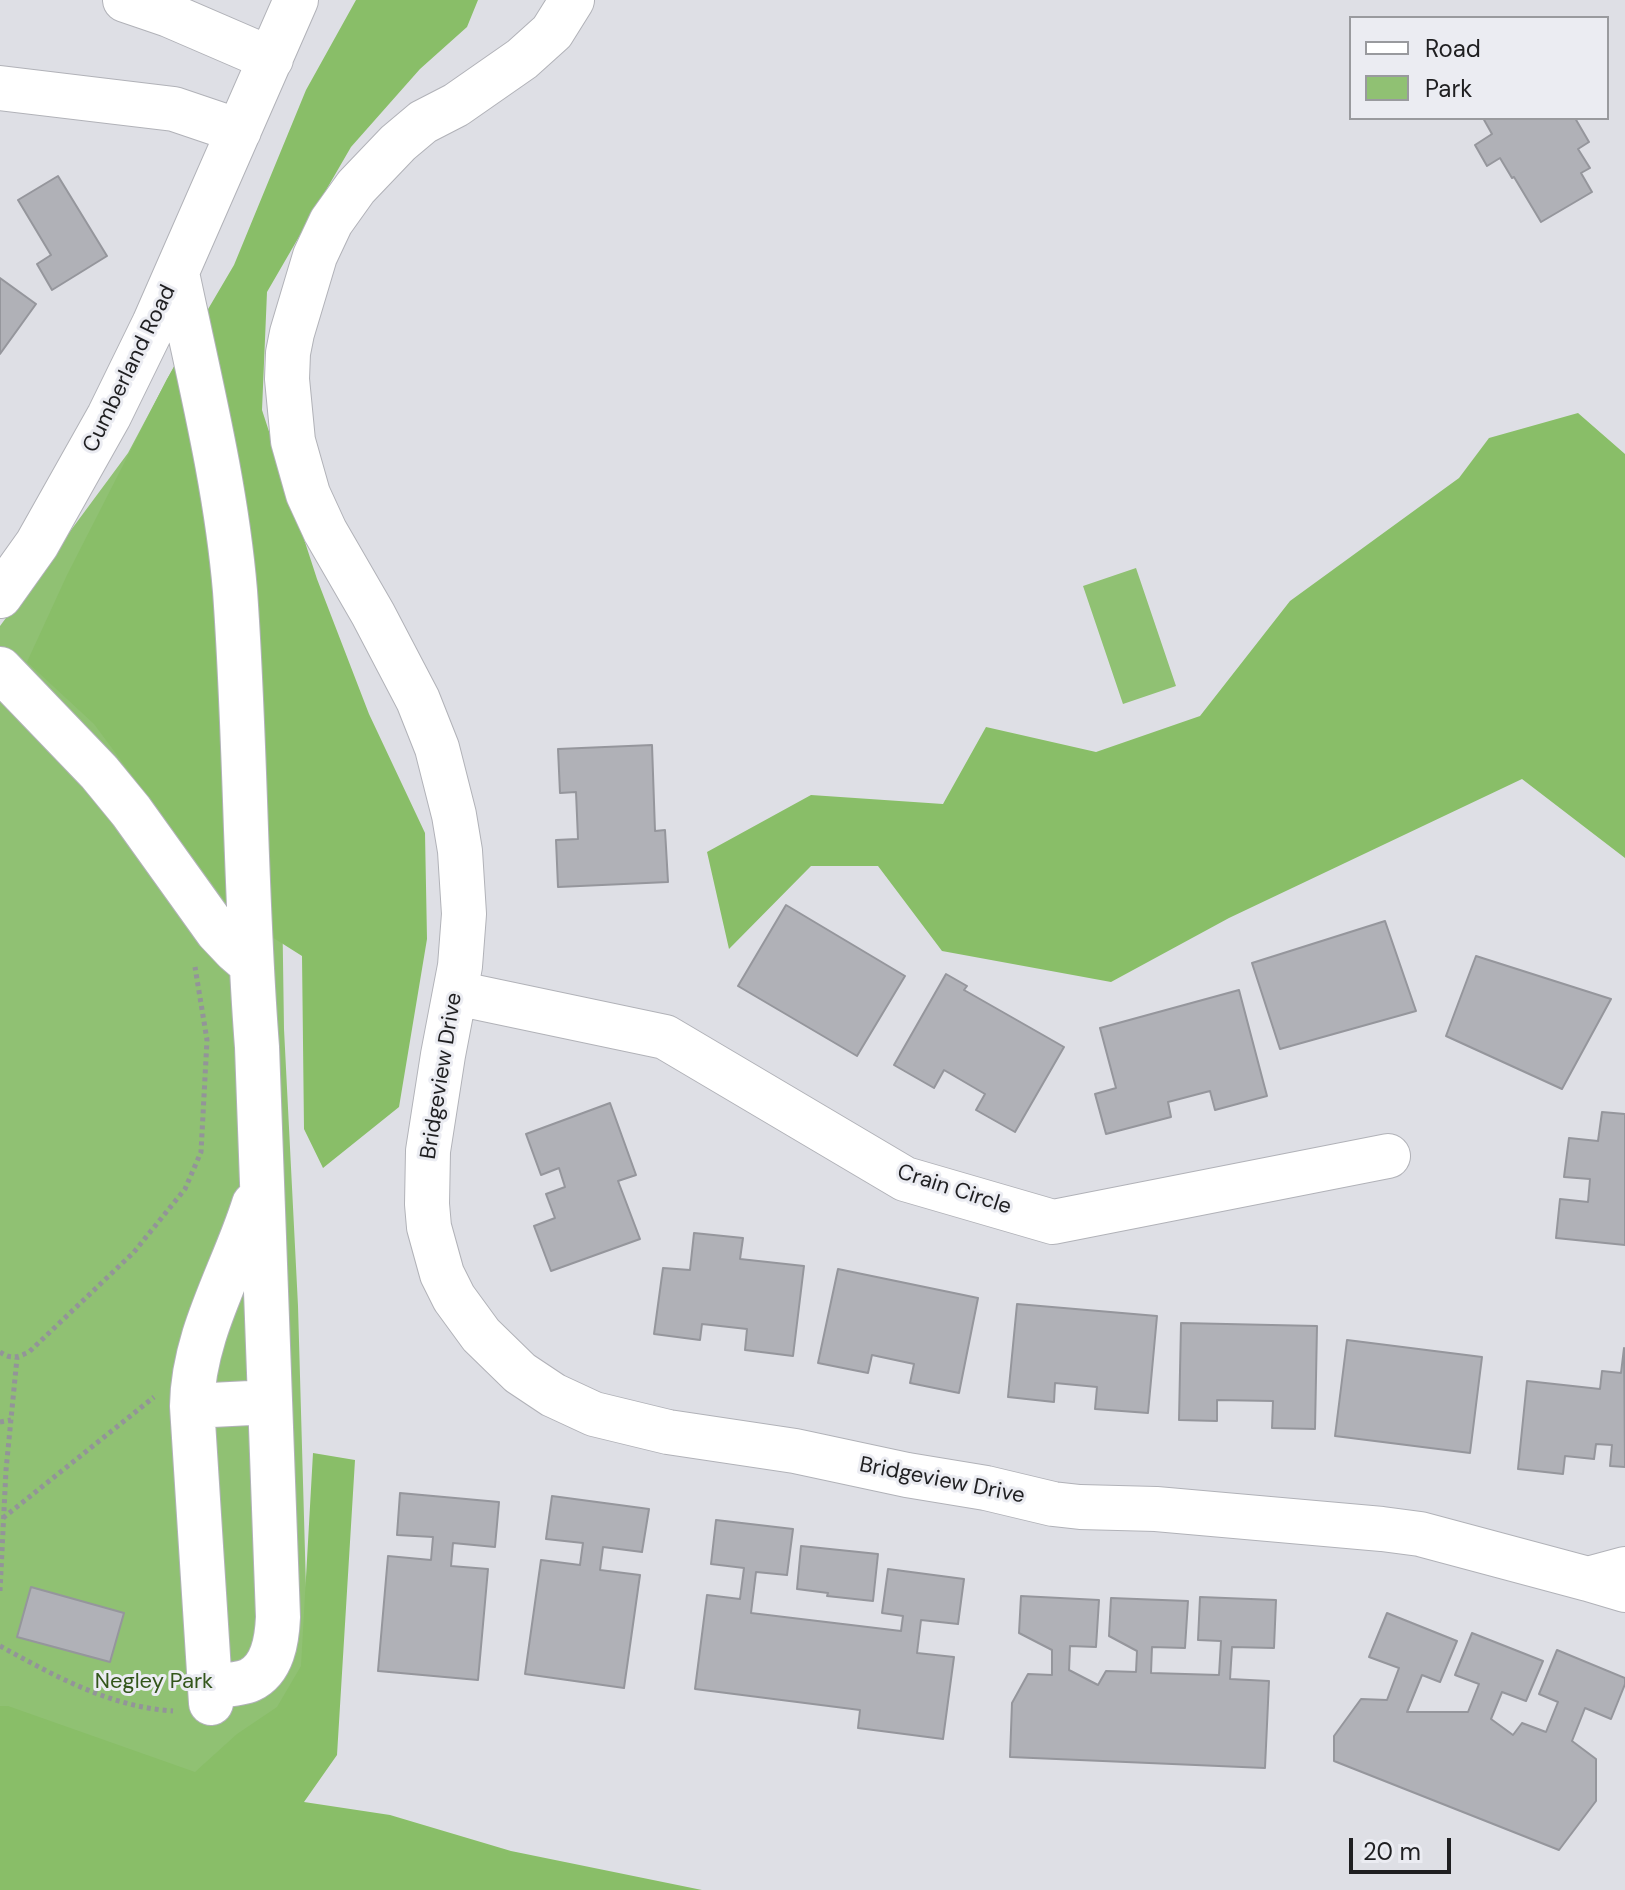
<!DOCTYPE html>
<style>
body{margin:0}
#map{position:relative;width:1625px;height:1890px;overflow:hidden;background:#dedfe5;font-family:"DM Sans",sans-serif}
canvas{display:block}
.legend{position:absolute;left:1349px;top:16px;width:260px;height:104px;box-sizing:border-box;background:#ebecf2;border:2px solid #999a9e;margin:0;padding:10px 14px;list-style:none;font-size:24px;color:#1f1f21}
.legend li{display:flex;align-items:center;gap:16px;height:40px}
.legend b{width:40px;border:2px solid #999a9e}
.scale{position:absolute;left:1349px;top:1838px;width:102px;height:36px;box-sizing:border-box;border:4px solid #1f1f21;border-top:0;padding-left:10px;font-size:24px;line-height:28px;white-space:nowrap;color:#1f1f21;-webkit-text-stroke:6px #ebecf2;paint-order:stroke}
</style>
<div id="map">
<canvas width="1625" height="1890"></canvas>
<ul class="legend">
<li><b style="height:10px;background:#fff"></b>Road</li>
<li><b style="height:22px;background:#90c173"></b>Park</li>
</ul>
<div class="scale">20 m</div>
</div>
<script>
const c = document.querySelector('canvas').getContext('2d');
c.lineJoin = 'round';
function fillPath(path, color) { c.fillStyle = color; c.fill(path, 'evenodd'); }
function strokePath(path, color, width, dash) { c.strokeStyle = color; c.lineWidth = width; c.lineCap = dash ? 'butt' : 'round'; c.setLineDash(dash || []); c.stroke(path); }
function label(font, color, halo, rows, align = 'center') {
  c.font = font + ' "DM Sans",sans-serif'; c.lineWidth = 6; c.setLineDash([]); c.textBaseline = 'middle'; c.strokeStyle = halo; c.fillStyle = color; for (const [text, x, y, turn = 0] of rows) {
    c.save(); c.translate(x, y); c.rotate((+turn || 0) * Math.PI / 180); c.textAlign = isNaN(turn) ? turn : align; if (halo) c.strokeText(text, 0, 0); c.fillText(text, 0, 0); c.restore();
  }
}
fillPath(new Path2D(`
 M206,306L282,893L284,1029L298,1306L310,1729L286,1796L0,1814V626L128,453Z
 M1136,568L1176,686L1123,704L1083,586Z`), '#90c173');
fillPath(new Path2D(`
 M356,0H478L467,27L420,69L351,147L267,292L262,410L317,579L369,714L425,833L427,939L399,1107L323,1168L304,1129L302,956L234,913L94,724L27,662L67,575L167,379L234,265L306,90Z
 M1578,413L1625,454V858L1522,779L1229,918L1111,982L942,951L878,866H811L729,949L707,852L811,795L943,804L986,727L1096,752L1200,716L1290,601L1459,478L1489,438Z
 M313,1453L355,1460L337,1755L304,1802L390,1815L511,1851L702,1890H0V1706H8L195,1772L237,1734L277,1707L301,1666Z`), '#89be68');
const building = new Path2D(`
 M1483,118H1575L1589,142L1578,149L1590,168L1581,173L1592,192L1541,222L1514,177L1512,178L1500,158L1487,166L1475,145L1492,134Z
 M58,176L107,256L52,290L37,264L51,255L18,200Z
 M0,278L36,304L0,354Z
 M652,745L655,831L665,830L668,882L558,887L556,840L578,839L576,792L560,793L558,749Z
 M786,905L905,976L857,1056L738,986Z
 M1385,921L1416,1011L1280,1049L1252,963Z
 M1476,956L1611,999L1562,1089L1446,1036Z
 M946,974L967,986L964,990L1064,1047L1015,1132L976,1110L985,1094L944,1070L934,1088L894,1065Z
 M1239,990L1267,1096L1215,1110L1210,1091L1168,1102L1171,1117L1106,1134L1095,1094L1116,1088L1100,1028Z
 M610,1103L636,1175L618,1181L640,1239L551,1271L534,1226L555,1218L546,1194L565,1187L559,1168L541,1175L526,1134Z
 M1602,1112L1625,1114V1245L1556,1238L1560,1199L1588,1202L1590,1179L1564,1177L1569,1138L1598,1141Z
 M694,1233L743,1238L740,1259L804,1266L793,1356L745,1350L747,1329L702,1324L700,1340L654,1334L663,1268L690,1270Z
 M838,1269L978,1298L959,1393L910,1383L914,1364L872,1355L868,1373L818,1363Z
 M1017,1304L1157,1316L1148,1413L1095,1409L1097,1387L1055,1383L1054,1402L1008,1397Z
 M1181,1323L1317,1326L1315,1429L1272,1428L1273,1401L1217,1400V1421L1179,1420Z
 M1347,1340L1482,1357L1470,1453L1335,1436Z
 M1624,1348L1625,1467L1610,1466L1612,1445L1596,1444L1594,1459L1565,1456L1563,1474L1518,1469L1527,1381L1600,1389L1602,1371L1621,1373Z
 M400,1493L499,1502L495,1547L453,1543L451,1566L488,1569L478,1680L378,1671L388,1556L431,1560L433,1537L397,1535Z
 M552,1496L649,1509L642,1552L603,1547L600,1570L640,1575L624,1688L525,1674L541,1560L580,1565L583,1543L546,1539Z
 M716,1520L793,1529L787,1575L756,1572L751,1613L901,1631L903,1616L882,1613L888,1569L964,1579L958,1624L921,1620L917,1653L954,1657L943,1739L858,1728L860,1710L695,1689L707,1595L740,1599L744,1568L711,1564Z
 M801,1546L878,1554L873,1601L827,1596L828,1593L797,1589Z
 M31,1587L124,1613L110,1662L17,1637Z
 M1021,1596L1099,1600L1096,1647L1070,1646L1069,1670L1098,1685L1106,1671L1136,1672L1137,1651L1109,1636L1111,1598L1188,1601L1185,1648L1152,1647L1151,1673L1219,1675L1221,1641L1198,1640L1200,1597L1276,1600L1274,1648L1232,1647L1230,1679L1269,1681L1265,1768L1010,1757L1012,1703L1028,1674L1052,1675V1650L1019,1633Z
 M1387,1613L1457,1641L1440,1682L1422,1675L1407,1712H1468L1479,1684L1455,1675L1472,1633L1543,1661L1526,1701L1502,1692L1491,1719L1513,1735L1522,1723L1546,1732L1558,1702L1539,1694L1557,1650L1625,1678V1684L1611,1719L1585,1708L1572,1741L1596,1759V1801L1559,1850L1334,1761V1736L1361,1699L1387,1700L1399,1668L1369,1657Z`);
fillPath(building, '#b0b1b7');
strokePath(building, '#95969c', 2);
const minor = new Path2D(`
 M125,0L169,15L271,59
 M572,0L552,32L522,59L456,105L423,122L398,143L356,187L331,222L315,256L292,333L288,353L287,379L293,441L308,494L325,531L373,614L418,700L437,748L454,815L460,851L464,914L460,966L443,1055L428,1151L427,1204L429,1227L442,1274L454,1298L481,1335L520,1373L553,1395L594,1414L668,1432L795,1451L907,1475L986,1488L1053,1504L1080,1507L1156,1509L1382,1529L1420,1534L1588,1579
 M0,88L174,109L239,131
 M177,273C199,378 226,484 235,591C246,742 245,895 257,1047L278,1617C277,1640 273,1669 250,1680C239,1685 222,1685 211,1686
 M0,596L37,544L109,416L154,324L296,0
 M0,669L99,772L131,811L217,931L235,950L250,963
 M456,993L665,1037L905,1179L1053,1222L1388,1156
 M192,1406L270,1402
 M1625,1569L1588,1579L1625,1590
 M211,1703L192,1406C193,1334 233,1271 254,1204`);
strokePath(minor, '#b1b2b8', 46);
strokePath(new Path2D(`
 M0,1352C11,1360 18,1357 29,1352L134,1252L185,1189L201,1152L207,1040L195,967
 M0,1422L11,1420
 M3,1518L154,1397
 M0,1591L6,1470L17,1358
 M0,1646C55,1676 110,1707 173,1711`), '#939499', 5, [4, 4]);
strokePath(minor, '#fff', 44);
label('22px', '#1f1f21', '#ebecf2', [
 ["Cumberland Road",130,369,-64],
 ["Bridgeview Drive",442,1076,-81],
 ["Crain Circle",954,1190,18],
 ["Bridgeview Drive",942,1481,11]
]);
label('22px', '#33561b', '#ebecf2', [
 ["Negley Park",154,1682]
]);
</script>
